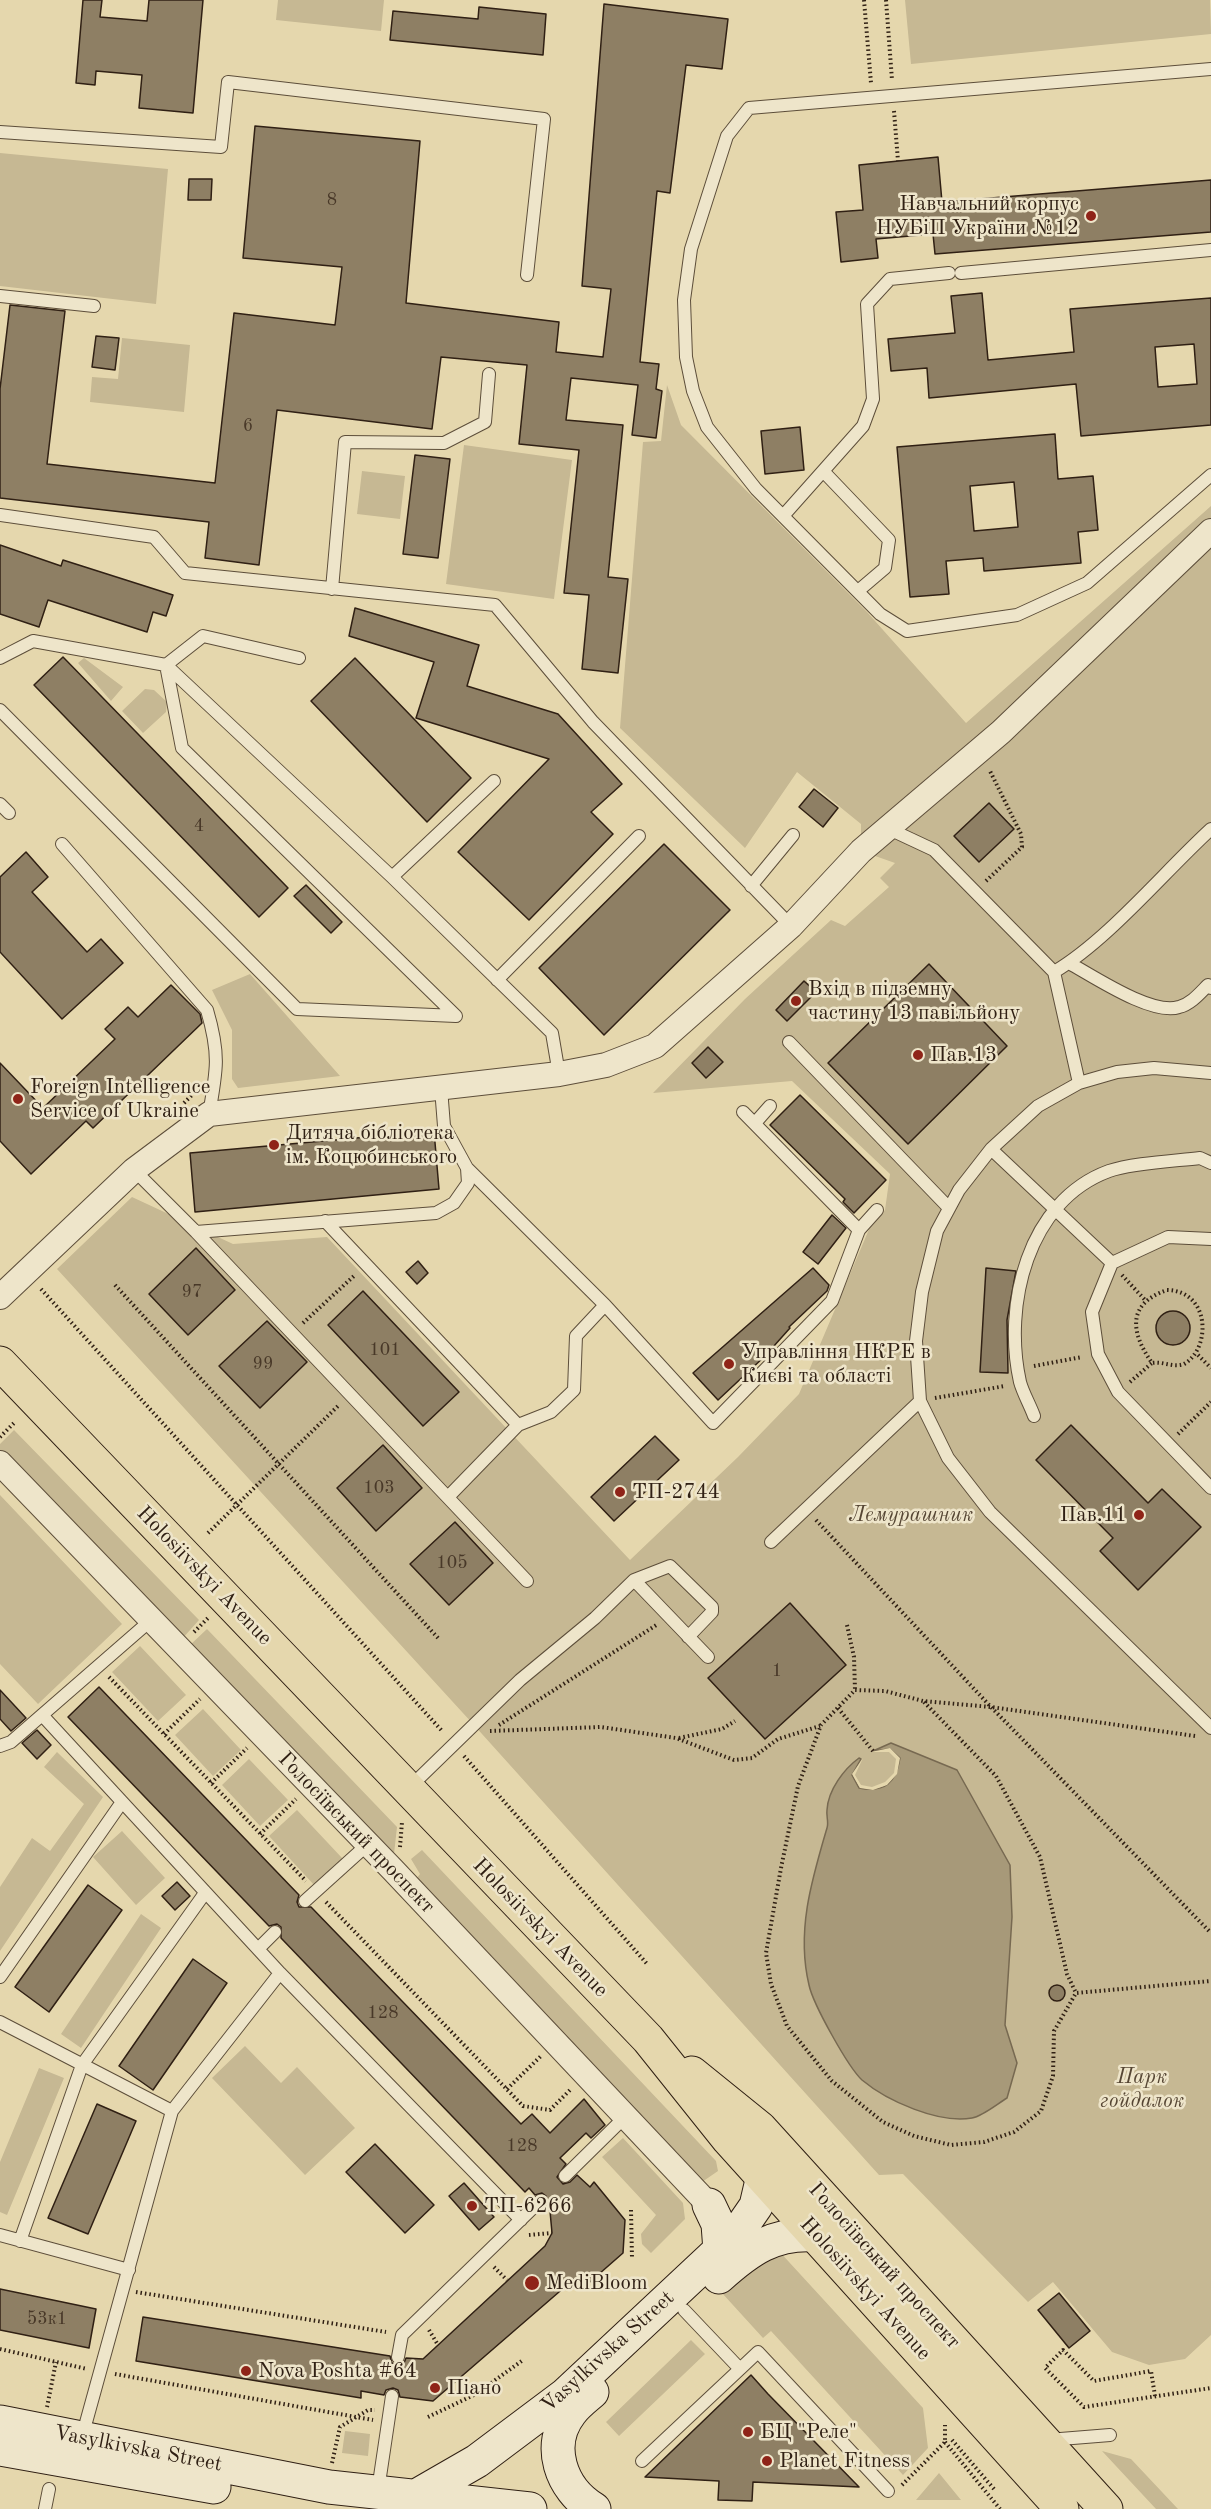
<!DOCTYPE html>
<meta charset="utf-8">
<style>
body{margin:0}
canvas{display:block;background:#e5d7ad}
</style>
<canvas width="1211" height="2509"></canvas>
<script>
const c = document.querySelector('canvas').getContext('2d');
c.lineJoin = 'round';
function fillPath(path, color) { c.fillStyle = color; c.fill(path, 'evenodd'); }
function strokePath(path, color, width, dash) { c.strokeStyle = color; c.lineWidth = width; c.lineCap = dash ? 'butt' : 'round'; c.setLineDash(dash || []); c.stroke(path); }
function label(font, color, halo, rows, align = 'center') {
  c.font = font + ' "Old Standard TT",serif'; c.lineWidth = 5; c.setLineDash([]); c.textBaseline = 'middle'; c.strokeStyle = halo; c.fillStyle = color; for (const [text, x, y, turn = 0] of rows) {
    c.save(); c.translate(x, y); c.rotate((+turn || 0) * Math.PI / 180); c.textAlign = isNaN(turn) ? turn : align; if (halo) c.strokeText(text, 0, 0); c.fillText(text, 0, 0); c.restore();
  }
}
fillPath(new Path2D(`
 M278,0H384L381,31L276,20Z
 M905,0H1210L1211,34L911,64Z
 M0,153L168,169L156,304L0,286Z
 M122,338L190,345L184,412L90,402L92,377L118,379Z
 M667,385L681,425L867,612L966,723L1211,506V2335L1185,2359L1149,2365L1112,2352L1053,2282L1028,2302L903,2174L879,2175L473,1724L57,1269L132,1197L233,1244L327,1237L630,1560L738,1457L799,1394L870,1227L885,1210L890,1174L792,1081L653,1093L745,999L831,920L845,926L889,887L880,878L895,863L861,851V824L797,772L745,848L620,728L643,442L661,441Z
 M464,445L572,460L554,599L446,584Z
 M362,471L405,476L400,519L357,514Z
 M84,658L123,687L111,701L78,663Z
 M145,689L154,690L167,702L166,712L143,733L122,711Z
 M250,974L340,1076L238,1088L232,1079V1030L212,990Z
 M14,1430L199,1620L182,1639L0,1450V1444Z
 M0,1495L122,1624L38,1704L0,1664Z
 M207,1629L397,1827L393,1863L188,1647Z
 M140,1646L186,1695L158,1721L112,1672Z
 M203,1709L241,1750L213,1776L175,1735Z
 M57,1752L103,1797L0,1951V1887L32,1838L50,1851L84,1804L44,1767Z
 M249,1759L288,1800L260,1826L222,1785Z
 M297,1810L343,1859L315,1886L269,1836Z
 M122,1831L165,1878L136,1905L93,1857Z
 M422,1850L716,2161L718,2171L702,2182L414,1882L420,1874L411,1859Z
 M141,1914L161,1928L81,2048L61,2034Z
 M245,2046L281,2083L297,2067L355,2128L305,2175L212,2078Z
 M39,2068L64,2078L7,2215L0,2212V2162Z
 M623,2138L683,2203L685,2219L651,2253L642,2244L641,2234L656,2215L602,2157Z
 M778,2250L923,2408L928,2448L903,2475L771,2331L763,2338L722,2293Z
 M691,2340L705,2354L619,2436L606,2422Z
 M345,2431L370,2434L368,2456L342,2453Z
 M1102,2451L1131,2459L1178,2509H1156Z
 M939,2473L961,2500H916Z`), '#c6b893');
const water = new Path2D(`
 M891,1743L957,1770L1010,1865L1012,1917L1005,2025L1017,2063L1007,2098C997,2104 983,2116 972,2118C939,2124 887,2101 862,2080C848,2067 813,2004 809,1985C796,1931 812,1879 827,1828C829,1822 826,1816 827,1810C828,1790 844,1769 859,1758L861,1759L852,1775L859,1788C885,1793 896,1783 900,1758L890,1749L873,1751Z`);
fillPath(water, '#a79979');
strokePath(water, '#776951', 1.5);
fillPath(new Path2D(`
 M890,1748L900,1758L897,1774L887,1785L873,1790L860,1788L852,1774L863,1758L855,1775L861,1785L872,1787L885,1782L894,1773L896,1759L889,1752H871Z`), '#e5d7ad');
const building = new Path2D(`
 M83,0H102L100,17L147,21L149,0H203L193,113L139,108L142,75L96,71L95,85L76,83Z
 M604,4L728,19L722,69L686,65L670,193L657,191L640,362L659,364L656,389L662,391L656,438L632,435L638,385L571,378L566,420L623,425L608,577L628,579L618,673L582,669L589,595L564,593L579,450L519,444L527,365L441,357L432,429L277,410L259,565L205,558L209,522L0,498V389L10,305L65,311L47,464L215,483L234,313L335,325L342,267L243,258L255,126L420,141L406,303L559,322L556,352L603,357L611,289L582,286Z
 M479,7L546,14L543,55L390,40L393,11L478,19Z
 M938,157L942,202L1211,180V232L935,254L933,234L876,239L878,258L841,262L836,212L863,210L859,165Z
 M189,179H212L211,200H188Z
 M982,293L988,360L1074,352L1070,309L1211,298V425L1081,436L1076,384L929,398L927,368L891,371L888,339L955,333L951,296ZM1194,344L1197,384L1158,387L1155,347Z
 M96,336L119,338L115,370L92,367Z
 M800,427L804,470L765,474L761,431Z
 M1055,434L1058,479L1093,476L1098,530L1078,532L1081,563L984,571L983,558L946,561L949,594L910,597L897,447ZM1014,482L1018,527L974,531L970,486Z
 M415,455L450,459L438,558L403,554Z
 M0,545L61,566L63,560L173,595L166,616L153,612L147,632L48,600L39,627L0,614Z
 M355,608L479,645L467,686L558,714L622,784L591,812L613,834L529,920L458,852L549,759L416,718L434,662L349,636Z
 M63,657L288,888L259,917L34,685Z
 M355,658L471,778L427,822L311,701Z
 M814,789L838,808L823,827L799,807Z
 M989,803L1014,829L979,862L954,836Z
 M664,844L730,910L604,1035L539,968Z
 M26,852L48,877L32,892L87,952L101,939L123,963L62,1019L0,952V877Z
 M306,885L342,922L331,933L294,896Z
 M929,964L1007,1046L908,1144L828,1063Z
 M804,981L816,992L787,1021L776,1010Z
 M171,985L200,1014L202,1023L93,1128L86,1121L31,1174L0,1141V1063L43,1108L115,1039L105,1029L128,1007L138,1017Z
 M708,1047L723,1062L706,1078L692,1063Z
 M800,1095L886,1180L854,1213L843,1202L845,1199L770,1125Z
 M434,1131L439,1189L195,1212L190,1153Z
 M832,1215L846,1228L818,1264L803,1252Z
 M196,1248L235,1290L188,1335L149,1294Z
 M418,1261L428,1273L417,1284L406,1272Z
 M813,1268L829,1285L827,1291L789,1327L790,1328L765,1356L718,1400L693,1373Z
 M986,1268L1016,1271L1007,1320L1008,1373L980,1372Z
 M363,1291L459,1392L423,1426L328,1325Z
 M1156 1328a17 17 0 1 1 34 0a17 17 0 1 1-34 0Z
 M267,1321L307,1362L260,1408L219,1366Z
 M1071,1425L1148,1503L1162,1489L1201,1527L1138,1590L1100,1551L1113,1538L1036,1460Z
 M655,1436L679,1460L614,1521L591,1497Z
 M383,1445L422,1488L376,1531L337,1488Z
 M455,1522L493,1563L449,1605L410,1564Z
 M790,1603L846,1665L765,1739L708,1678Z
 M99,1687L299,1895L297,1902L299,1907H311L521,2124L532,2114L550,2133L584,2099L605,2125L591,2138L586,2133L560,2158L566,2164L557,2177L563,2184L570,2182L577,2175L590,2187L594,2182L625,2220L623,2253L583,2288L574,2279L433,2401L400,2397L398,2390L393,2388L386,2390L384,2395L361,2391V2398L136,2361L143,2317L390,2356L392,2363L397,2365L404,2363L406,2358L423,2359L545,2246L552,2233L550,2211L546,2207V2196L542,2193L535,2195L529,2188L525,2192L281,1938V1927L277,1924L269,1926L68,1717Z
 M0,1690L26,1718L11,1731L0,1719Z
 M37,1730L51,1745L37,1759L22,1743Z
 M177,1882L190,1896L175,1910L162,1896Z
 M88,1885L122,1910L49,2012L15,1987Z
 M193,1959L227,1983L153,2090L119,2066Z
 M1049 1993a8 8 0 1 1 16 0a8 8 0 1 1-16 0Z
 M97,2104L136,2121L88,2234L48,2218Z
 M375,2144L434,2205L405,2233L346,2172Z
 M464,2183L494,2217L479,2230L449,2196Z
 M0,2289L96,2309L89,2348L0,2330Z
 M1059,2293L1090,2331L1069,2348L1038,2310Z
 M751,2375L768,2394L859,2487L753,2482L752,2501L718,2500L719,2481L645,2477Z`);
fillPath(building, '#8e7f64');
strokePath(building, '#302014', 1.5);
const service = new Path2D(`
 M1211,69L749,108L727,136L691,249L684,300L686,357L693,391L707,427L756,489L880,614L907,631L1017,615L1087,583L1211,475
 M0,132L221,147L228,82L544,119L527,275
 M961,273L1211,250
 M0,296L94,306
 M823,471L889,540L885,568L858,591
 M0,515L154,537L185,573L495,605L593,722L791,926
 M783,516L863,426L873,399L867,304L890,279L949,273
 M332,589L345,442L444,443L485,422L489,374
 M0,658L33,641L166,665L392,877L552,1033L559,1074
 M0,710L297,1009L456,1016L182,748L166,665L203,636L299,658
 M0,804L9,813
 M887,828L934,850L1054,972L1079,1083
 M62,844L207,1010C220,1054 217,1070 209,1114
 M392,877L494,781
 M751,886L793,835
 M1069,963C1093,976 1152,1016 1179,1007C1191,1004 1200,993 1208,985L1211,988
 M1054,972C1108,940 1163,873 1211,829
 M497,980L639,836
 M789,1042L949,1208
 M1211,1073L1154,1068L1117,1072L1079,1083L1038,1106L991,1149L959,1190L937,1231L922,1292L916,1341L920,1401L948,1458L990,1512L1211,1728
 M755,1123L770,1106
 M991,1149L1112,1263
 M467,1168L605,1305L713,1423L832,1301L859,1230L743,1112
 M134,1170L196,1232L527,1581
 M325,1221L518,1425
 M859,1230L877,1210
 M196,1232L436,1213L454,1203L468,1183L467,1168L444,1126L441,1088
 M1211,1239L1168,1237L1112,1263L1092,1312L1098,1354L1118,1392L1211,1488
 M1034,1416C1030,1405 1023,1393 1020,1382C1003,1306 1027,1201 1109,1171C1132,1163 1174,1161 1200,1158L1211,1163
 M448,1497L518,1425L551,1412L574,1390L576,1336L605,1305
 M771,1542L920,1401
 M634,1580L708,1657
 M42,1715L280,1973L521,2220
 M0,1746L11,1742L150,1621
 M410,1787L520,1680L595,1618L634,1580L670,1566L712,1607V1612L688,1637
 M305,1901L367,1845
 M258,1949L275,1932
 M0,1977L122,1802
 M0,2022L172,2111
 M565,2176L626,2116
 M0,2235L129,2270
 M20,2241L82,2065L205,1893
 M684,2310L740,2369L758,2352L888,2491
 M398,2357L402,2335L540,2201
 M82,2437L172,2111L280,1973
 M1048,2440L1110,2435
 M642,2461L740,2369
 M378,2490L392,2396
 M45,2509L49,2489`);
const minor = new Path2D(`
 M0,1297L134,1170L209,1114L559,1074L606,1065L655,1046L791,926L861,851L1001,732L1211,531
 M0,1463L393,1870L709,2205`);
const secondary = new Path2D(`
 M709,2205L718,2224L721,2264
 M719,2277C749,2250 774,2232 816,2235
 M592,2392C585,2398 577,2404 571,2412C545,2445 561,2489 594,2509
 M0,2422L329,2487L530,2509
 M0,2449L214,2487
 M418,2495L477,2461L565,2395L736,2235L756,2206L763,2176`);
const trunk = new Path2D(`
 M0,1363L648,2039L728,2139L1062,2509
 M692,2073L760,2128L1106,2509`);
strokePath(service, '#5d4e3a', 14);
strokePath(minor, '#5d4e3a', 26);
strokePath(secondary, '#302014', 35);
strokePath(trunk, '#302014', 35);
strokePath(new Path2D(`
 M864,0L871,83
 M886,0L892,80
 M894,111L898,161
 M986,881L1022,847L1021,834L989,769
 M184,1103L194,1093
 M1122,1275L1146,1301
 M115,1285L438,1638
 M41,1289L443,1732
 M1167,1290C1211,1291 1211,1349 1184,1364C1173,1368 1163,1361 1152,1363C1131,1333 1126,1304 1167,1290Z
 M303,1323L355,1275
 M1198,1355L1211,1368
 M1034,1366L1082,1357
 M1130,1382L1152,1363
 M935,1398L1005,1386
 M1178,1434L1211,1402
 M0,1437L14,1423
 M816,1520L991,1707L1211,1933
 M208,1533L339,1405
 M847,1625L854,1657L855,1690
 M194,1632L208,1618
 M109,1677L306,1881
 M924,1702L996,1776L1040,1857L1067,1974L1076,1993
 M838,1708L873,1751
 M499,1725L658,1624
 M490,1731L601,1727L676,1738L734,1760L752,1758L778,1739L820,1726
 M164,1734L200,1699
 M1195,1736L991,1707L923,1701L885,1691L855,1690L821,1725L798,1786L781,1868L766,1953L771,1984L787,2026L832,2081L883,2122L914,2136L951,2145L984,2142L1014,2132L1041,2111L1053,2076L1054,2031L1076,1993L1211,1981
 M679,1738L722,1729L735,1721
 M464,1756L648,1965
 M211,1783L247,1748
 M260,1834L296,1799
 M400,1847L402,1822
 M326,1902L523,2106L550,2110L571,2089
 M507,2089L541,2056
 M631,2210L632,2259
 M529,2235L552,2233
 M494,2267L507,2280
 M136,2292L386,2332
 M429,2330L438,2345
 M0,2349L87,2369
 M115,2374L373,2420
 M1155,2396L1151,2371L1094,2381L1063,2350L1045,2368L1084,2407L1211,2388
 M47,2407L56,2362
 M428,2417L476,2394L523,2360
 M952,2440L994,2489
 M945,2442L1000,2509
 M332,2463L340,2427L368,2410H375
 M902,2485L945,2442V2425`), '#302014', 4, [1.5, 3]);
strokePath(service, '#eee5ca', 12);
strokePath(minor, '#eee5ca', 24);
strokePath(secondary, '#eee5ca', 33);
strokePath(trunk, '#e5d7ad', 33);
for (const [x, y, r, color] of [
 [1091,216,6,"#8f2418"],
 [796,1001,6,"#8f2418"],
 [918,1055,6,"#8f2418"],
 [18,1099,6,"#8f2418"],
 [274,1145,6,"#8f2418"],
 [729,1364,6,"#8f2418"],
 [620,1492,6,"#8f2418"],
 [1139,1515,6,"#8f2418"],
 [472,2206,6,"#8f2418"],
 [532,2283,8,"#8f2418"],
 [246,2371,6,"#8f2418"],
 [435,2388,6,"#8f2418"],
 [748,2432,6,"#8f2418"],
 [767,2461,6,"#8f2418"]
]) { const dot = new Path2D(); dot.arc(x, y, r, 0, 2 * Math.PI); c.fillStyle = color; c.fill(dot); strokePath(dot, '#eee5ca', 2); }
label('18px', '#483828', null, [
 ["8",332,200],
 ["6",248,426],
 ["4",199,826],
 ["97",192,1292],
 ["101",385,1350],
 ["99",263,1364],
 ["103",379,1488],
 ["105",452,1563],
 ["1",777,1671],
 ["128",383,2013],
 ["128",522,2146],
 ["53к1",47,2319]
]);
label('21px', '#302014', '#eee5ca', [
 ["Навчальний корпус",1079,204,"right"],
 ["НУБіП України №12",1079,228,"right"],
 ["Вхід в підземну",808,989],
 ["частину 13 павільйону",808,1013],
 ["Пав.13",930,1055],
 ["Foreign Intelligence",30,1087],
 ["Service of Ukraine",30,1111],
 ["Дитяча бібліотека",286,1133],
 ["ім. Коцюбинського",286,1157],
 ["Управління НКРЕ в",741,1352],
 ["Києві та області",741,1376],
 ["ТП-2744",632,1492],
 ["Пав.11",1127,1515,"right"],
 ["ТП-6266",484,2206],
 ["MediBloom",546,2283],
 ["Nova Poshta #64",258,2371],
 ["Піано",447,2388],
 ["БЦ \"Реле\"",760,2432],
 ["Planet Fitness",779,2461]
], 'left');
label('italic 21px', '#564634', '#eee5ca', [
 ["Лемурашник",911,1515],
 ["Парк",1142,2077],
 ["гойдалок",1142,2101]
]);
label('21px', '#302014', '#eee5ca', [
 ["Holosiivskyi Avenue",204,1576,46],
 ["Голосіївський проспект",356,1833,46],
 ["Holosiivskyi Avenue",540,1928,46],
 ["Голосіївський проспект",884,2266,48],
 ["Holosiivskyi Avenue",865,2289,48],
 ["Vasylkivska Street",608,2352,-42],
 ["Vasylkivska Street",138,2449,11]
]);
</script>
